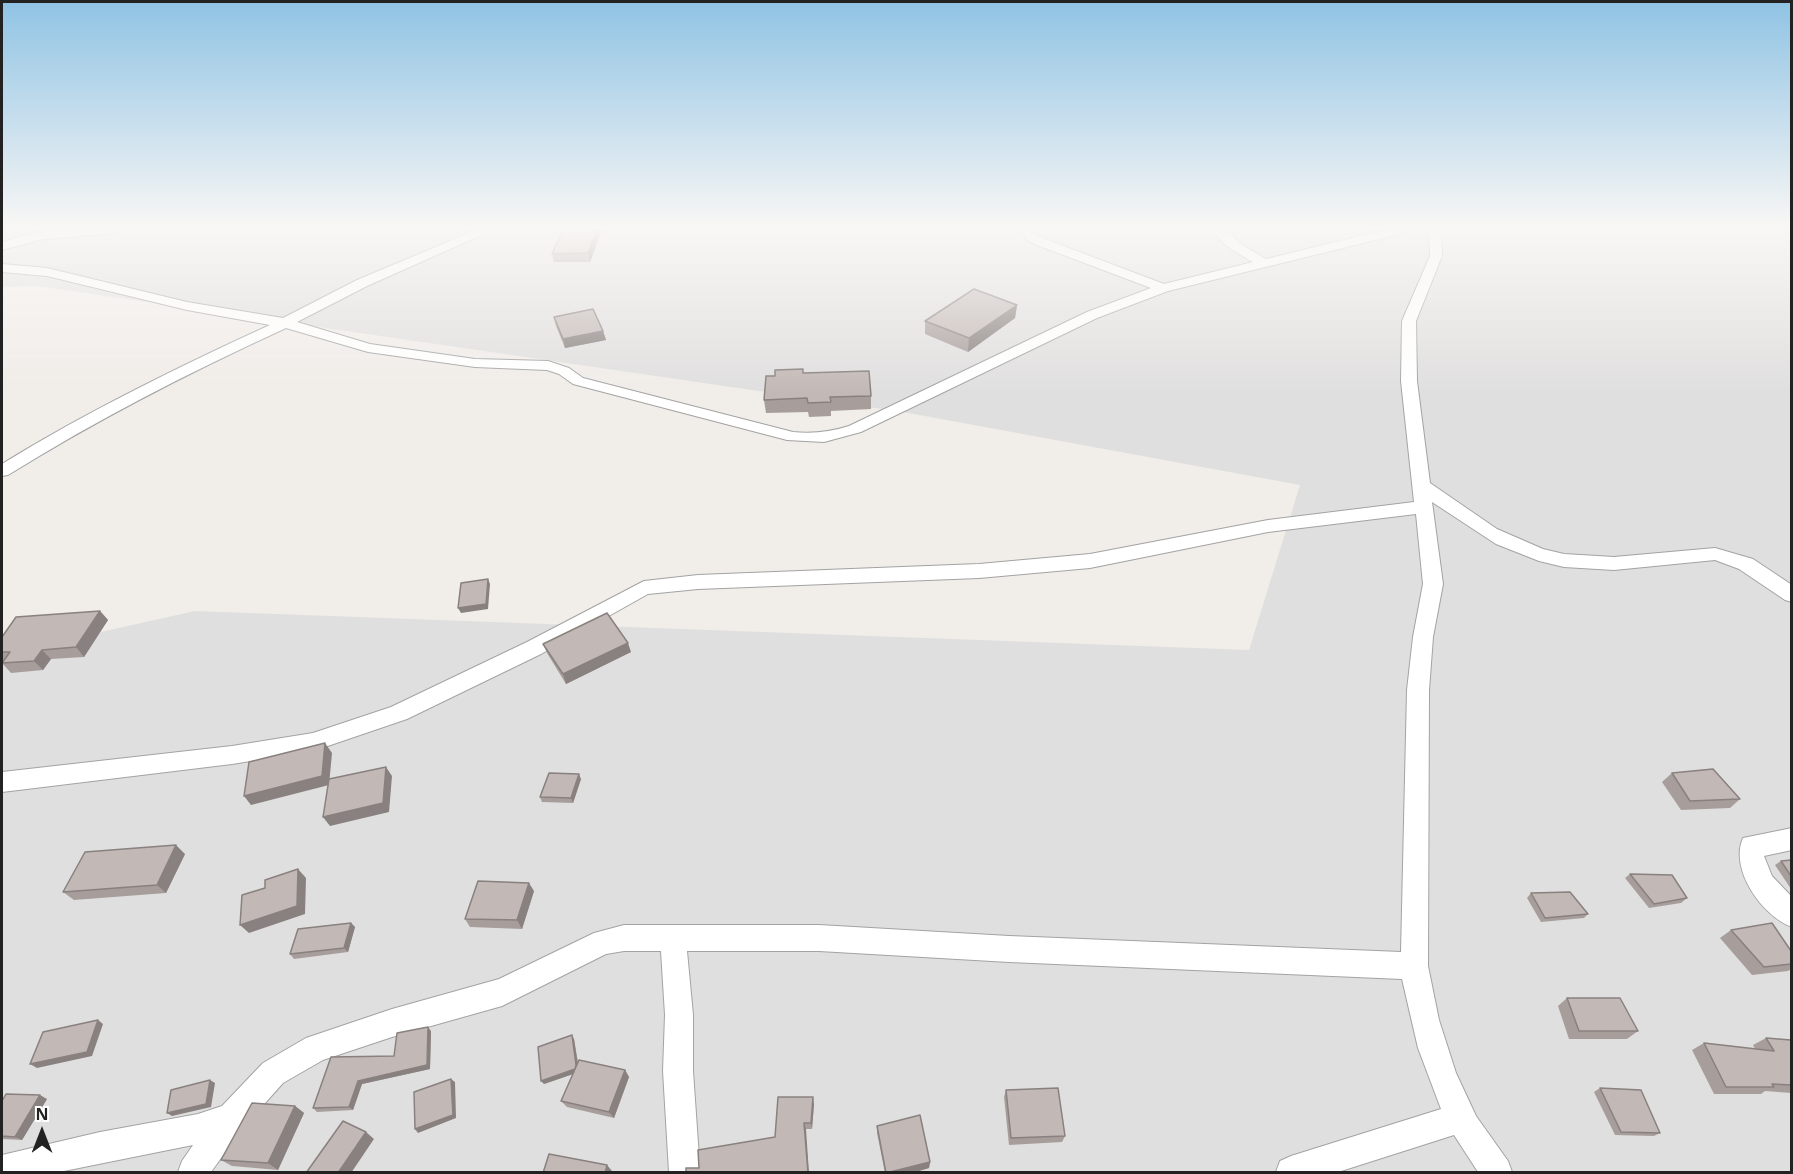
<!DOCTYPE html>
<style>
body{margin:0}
#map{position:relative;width:1793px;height:1174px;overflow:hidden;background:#f1ede9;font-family:"Noto Sans",sans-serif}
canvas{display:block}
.frame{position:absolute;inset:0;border:3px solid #222;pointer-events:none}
.north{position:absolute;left:12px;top:1102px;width:60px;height:60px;-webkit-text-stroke:4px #fff;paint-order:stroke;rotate:0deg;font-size:16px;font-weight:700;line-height:24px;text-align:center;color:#222}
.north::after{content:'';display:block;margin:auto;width:21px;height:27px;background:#222;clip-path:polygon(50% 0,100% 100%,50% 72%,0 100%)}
</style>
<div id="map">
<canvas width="1793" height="1174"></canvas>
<div class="frame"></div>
<div class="north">N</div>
</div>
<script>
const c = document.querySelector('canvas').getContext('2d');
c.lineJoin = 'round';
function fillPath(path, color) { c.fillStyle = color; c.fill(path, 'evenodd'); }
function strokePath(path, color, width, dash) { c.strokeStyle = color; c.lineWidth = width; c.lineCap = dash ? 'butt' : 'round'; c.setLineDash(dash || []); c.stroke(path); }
fillPath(new Path2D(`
 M2,229H1791V1172H2V654L195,611L1249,650L1300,485L903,412L37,286L2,287Z`), '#e0dfdf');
const minor = new Path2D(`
 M71,229H121L115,233L43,239L2,250V242L42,231Z
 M479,229H495L367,286L297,322L370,344L475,359L548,361L569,368L583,378L793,432C813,434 830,432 849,426L1087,312L1151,288L1037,245L1027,240L1021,229H1033L1036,235L1045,239L1164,284L1253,262C1240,254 1218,244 1214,229H1226L1239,243L1266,259L1389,229H1410L1408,232L1168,291L1097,318L861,432L824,442L787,440L573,384L559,374L547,370L475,367L368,352L286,328C190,372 98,419 8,475L2,476V464C88,411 178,367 270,325L187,310L47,276L2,272V264L47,268L187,302L283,318L357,280Z
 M1429,229H1441L1442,256L1416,321L1417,381L1430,483L1497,529L1543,549L1564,554L1614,557L1715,548L1753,559L1792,585V602L1785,600L1739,569L1715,560L1614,570L1564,567L1539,561L1496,544L1432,502L1443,584L1433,637L1429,690L1428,966L1439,1020L1456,1073L1476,1116L1508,1161L1512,1172H1478L1454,1135L1338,1172H1276L1280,1161L1291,1156L1441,1109L1418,1048L1402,979L1009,962L819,951H687L693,1015V1071L700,1172H669L663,1071L665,1015L661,951H624L606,954L502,1006L392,1037L323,1060L283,1083L242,1129L211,1172H178L182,1161L193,1145L59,1172H2V1155L100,1132L198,1114L222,1106L263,1063L306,1038L392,1009L499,979L594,933L624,925H819L1009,936L1401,952L1407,690L1413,637L1423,584L1416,514L1268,532L1090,568L979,578L698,589L648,594L541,654L407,719L313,751L232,764L2,792V772L232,746L313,733L391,707L527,642L644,581L698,575L979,564L1090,554L1268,520L1414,502L1401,381L1402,321L1430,256Z
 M1792,828V850L1764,856L1772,876L1792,897V927C1762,916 1729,869 1743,838Z`);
strokePath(minor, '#a3a3a3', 2);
fillPath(minor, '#fff');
fillPath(new Path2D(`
 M602,229L590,262H554L552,254Z
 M1017,305L1015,318L968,352L925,334V321Z
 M554,317L603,331L606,340L565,348L556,326Z
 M803,373L871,396V409L831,411V416L809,417L808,412L766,413L764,400Z
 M100,611L108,620L84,657L51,659L43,670L11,673L2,663V637Z
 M543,644L631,652L566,684L547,653Z
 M1672,773L1740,799L1730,808L1681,810L1662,782Z
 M581,779L573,803L542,802L540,797Z
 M185,854L166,893L74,900L63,892Z
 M1791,860V889L1775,865L1781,861Z
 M1630,874L1687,898L1681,903L1649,908L1625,878Z
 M534,891L522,929L470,927L465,919Z
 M1531,893L1588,914L1584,918L1541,922L1527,898Z
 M351,923L355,927L348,952L294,959L290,954Z
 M1731,930L1791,951V969L1788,971L1752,975L1720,938Z
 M1567,998L1638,1031L1627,1039H1569L1558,1006Z
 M431,1031L430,1069L362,1084L353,1110L317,1112L313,1108Z
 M1766,1038L1791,1040V1093L1765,1091L1761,1094H1714L1692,1050L1704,1043L1755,1049L1753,1045Z
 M574,1039L578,1062L625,1070L629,1077L614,1118L567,1107L561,1101L573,1074L544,1084Z
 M1600,1088L1660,1133L1654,1136L1615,1135L1594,1092Z
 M1006,1090L1065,1136L1062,1142L1009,1145L1004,1097Z
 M47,1099L22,1140L2,1139V1101Z
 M814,1104L812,1129H806L699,1168L775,1137Z
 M295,1106L304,1113L278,1170L232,1166L221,1160Z
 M877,1126L930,1162L929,1168L912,1173H885L877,1133Z`), '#a79e9c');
fillPath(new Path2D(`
 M597,229H602L590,262L588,253Z
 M1017,305L1015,318L968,352L969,338Z
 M603,331L606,340L565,348L563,339Z
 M488,579L490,584L488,609L461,613L458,608Z
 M100,611L108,620L84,657L76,647Z
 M628,643L631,652L566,684L563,674Z
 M42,650L51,659L43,670L34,661Z
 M325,743L332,753L329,785L251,805L244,796Z
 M386,767L392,776L389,812L330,826L323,817Z
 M579,774L581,779L573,803L571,798Z
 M176,845L185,854L166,893L157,885Z
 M298,869L306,878L305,914L249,933L240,925Z
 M529,883L534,891L522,929L517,920Z
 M351,923L355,927L348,952L344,948Z
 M98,1020L103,1024L92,1056L37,1068L30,1064Z
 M428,1027L431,1031L430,1069L362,1084L353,1110L349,1107L358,1081L427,1065Z
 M572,1035L574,1039L579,1072L544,1084L541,1081Z
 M625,1070L629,1077L614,1118L609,1112Z
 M451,1079L455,1082L456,1118L418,1133L415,1129Z
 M210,1080L215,1083L211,1107L172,1116L167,1113Z
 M40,1095L47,1099L22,1140L15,1137Z
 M813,1097L814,1104L812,1129L811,1123Z
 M295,1106L304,1113L278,1170L268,1163Z
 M804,1123L806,1129L809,1173H808Z
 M366,1132L374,1139L351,1173H338Z
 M930,1162L929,1168L912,1173H889Z
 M607,1165L612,1171V1173H605Z`), '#88817f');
const building = new Path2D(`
 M563,229H597L588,253L552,254Z
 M974,289L1017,305L969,338L925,321Z
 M593,309L603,331L563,339L554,317Z
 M803,369V373L869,371L871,396L830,397L831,402L808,403L807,398L764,400L766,376H775V370Z
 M488,579L486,604L458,608L461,583Z
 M100,611L76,647L42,650L34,661L2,663L10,652H2V637L16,617Z
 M607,613L628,643L563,674L543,644Z
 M325,743L322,776L244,796L249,762Z
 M386,767L383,803L323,817L329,779Z
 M1713,769L1740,799L1690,801L1672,773Z
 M549,773L579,774L571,798L540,797Z
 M176,845L157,885L63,892L85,852Z
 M1791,860V876L1781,861Z
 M298,869L297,906L240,925L242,895L265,888V880Z
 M1630,874L1672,875L1687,898L1654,904Z
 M478,881L529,883L517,920L465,919Z
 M1570,892L1588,914L1545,918L1531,893Z
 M351,923L344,948L290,954L298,929Z
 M1772,923L1791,951V964L1764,967L1731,930Z
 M1567,998H1620L1638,1031H1579Z
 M98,1020L87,1052L30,1064L43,1032Z
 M428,1027L427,1065L358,1081L349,1107L313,1108L331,1057L394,1056L397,1033Z
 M572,1035L576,1065L575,1069L541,1081L538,1047Z
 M1766,1038L1791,1040V1085L1772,1084L1774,1087H1726L1704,1043L1774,1051Z
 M579,1060L625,1070L609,1112L561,1101Z
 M451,1079L453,1115L415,1129L414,1092Z
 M210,1080L206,1104L167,1113L171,1090Z
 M1058,1088L1065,1136L1011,1138L1006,1090Z
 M1600,1088L1641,1090L1660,1133L1621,1132Z
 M6,1094L40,1095L15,1137L2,1136V1101Z
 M778,1097H813L811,1123H804L808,1173H686V1168H699L698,1150L775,1137Z
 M252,1103L295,1106L268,1163L221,1160Z
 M920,1115L930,1162L886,1173L877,1126Z
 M343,1121L366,1132L338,1173H306Z
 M549,1154L607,1165L605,1173H543Z`);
fillPath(building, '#c2b8b5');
strokePath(building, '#88817f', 1.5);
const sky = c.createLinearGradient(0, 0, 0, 393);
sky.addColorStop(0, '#8fc3e4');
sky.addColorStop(0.58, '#f9f7f5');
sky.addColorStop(1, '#f9f7f500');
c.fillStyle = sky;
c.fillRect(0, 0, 1793, 393);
</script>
